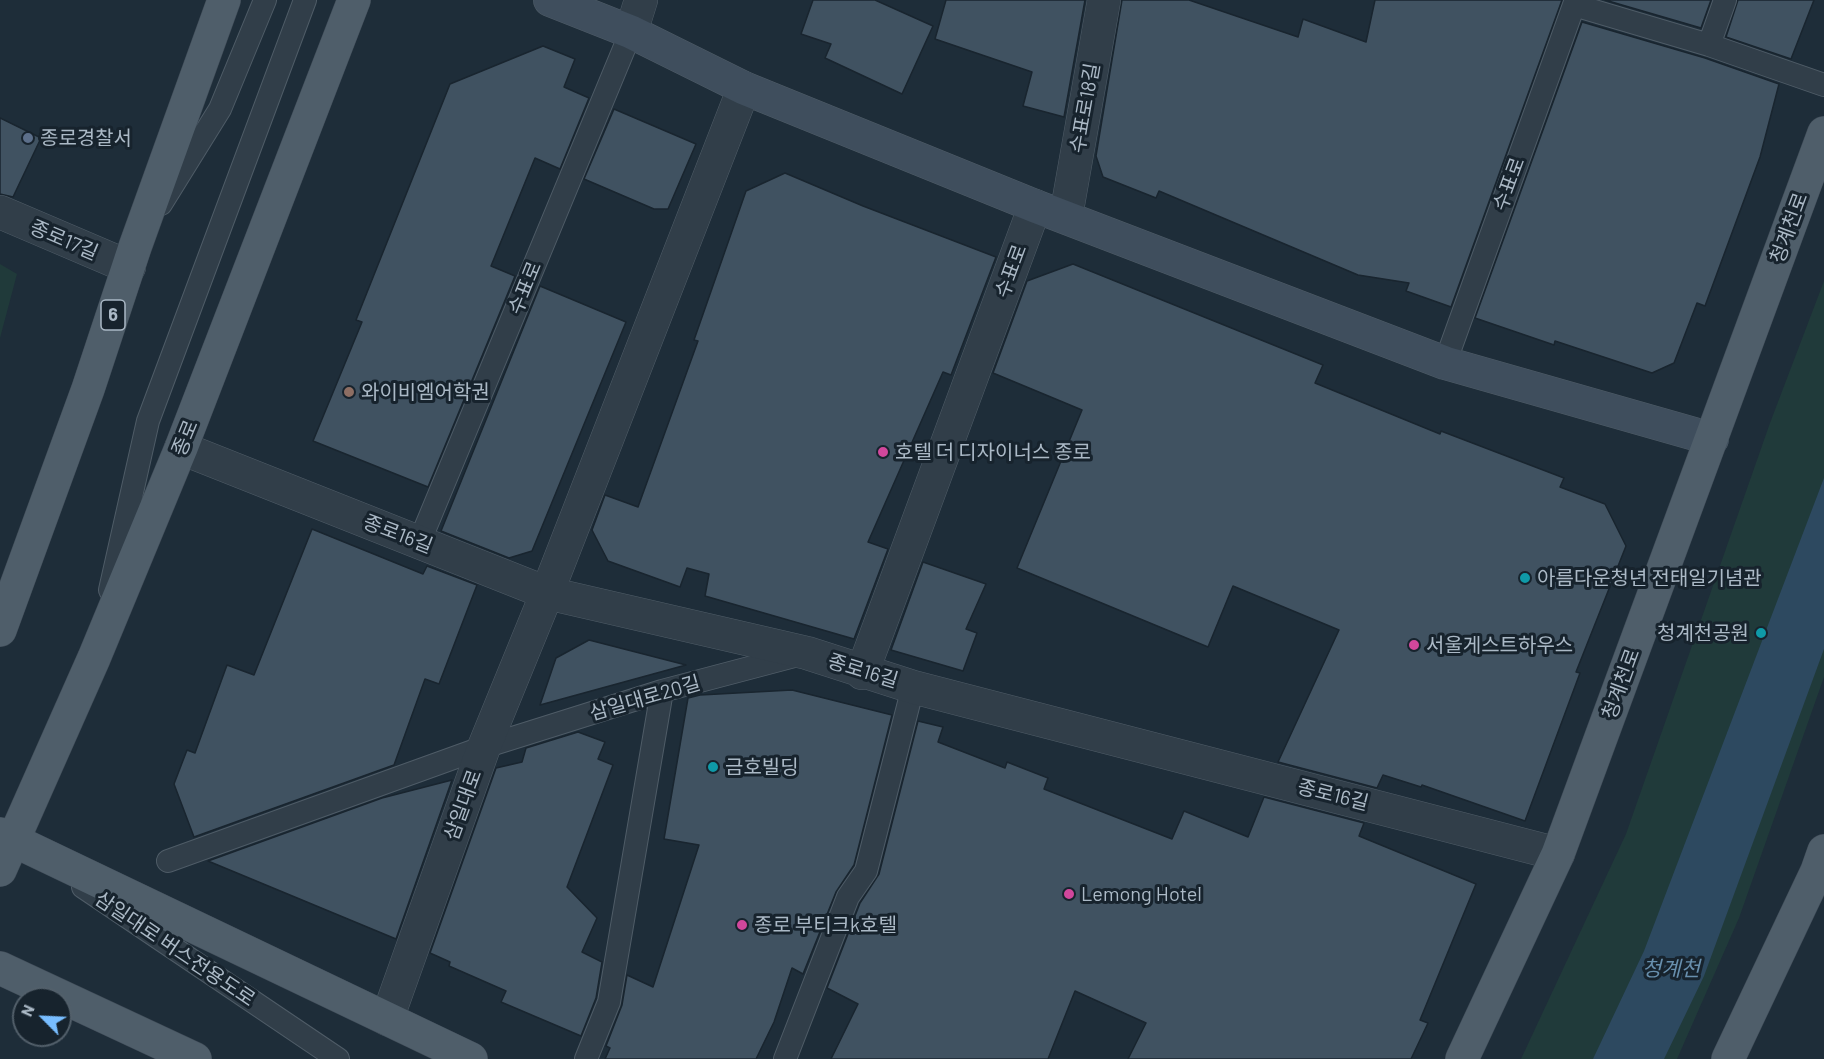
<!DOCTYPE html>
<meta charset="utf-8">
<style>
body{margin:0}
#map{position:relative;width:1824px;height:1059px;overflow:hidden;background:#1e2d39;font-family:Barlow,sans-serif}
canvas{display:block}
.north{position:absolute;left:12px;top:987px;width:60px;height:60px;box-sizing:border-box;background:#17232d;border:2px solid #525f6a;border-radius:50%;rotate:294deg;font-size:16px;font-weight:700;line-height:24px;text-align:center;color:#abb9c6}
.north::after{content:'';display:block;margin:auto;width:21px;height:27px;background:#78bdff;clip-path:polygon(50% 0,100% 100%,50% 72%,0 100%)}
</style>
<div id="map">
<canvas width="1824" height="1059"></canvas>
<div class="north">N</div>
</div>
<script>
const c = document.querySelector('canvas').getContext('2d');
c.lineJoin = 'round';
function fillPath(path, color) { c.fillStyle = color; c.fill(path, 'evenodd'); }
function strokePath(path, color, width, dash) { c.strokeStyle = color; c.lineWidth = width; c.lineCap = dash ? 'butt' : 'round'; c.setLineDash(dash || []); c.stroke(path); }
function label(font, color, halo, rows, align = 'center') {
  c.font = font + ' Barlow,"Noto Sans KR",sans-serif'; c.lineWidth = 6; c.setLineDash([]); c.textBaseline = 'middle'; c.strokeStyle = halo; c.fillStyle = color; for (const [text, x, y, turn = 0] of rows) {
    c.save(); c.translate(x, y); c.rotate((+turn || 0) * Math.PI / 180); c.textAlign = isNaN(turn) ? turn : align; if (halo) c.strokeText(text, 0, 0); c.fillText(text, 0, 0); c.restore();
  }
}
fillPath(new Path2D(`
 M0,264L17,274L0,338Z
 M1824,281V677L1739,918L1677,1059H1521L1626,834L1770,423Z`), '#203a3a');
fillPath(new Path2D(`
 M1824,478V649L1704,976L1664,1059H1593L1644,951Z`), '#2d4960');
const building = new Path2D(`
 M813,0H875L933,26L902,94L825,58L831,44L801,34Z
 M946,0H1085L1064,117L1023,106L1032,72L935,39Z
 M1122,0H1189L1298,37L1303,19L1366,42L1375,0H1562L1451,307L1406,291L1409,283L1358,275L1159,191L1156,198L1103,177L1096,156Z
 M1605,0H1711L1701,28Z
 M1738,0H1814L1791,59L1726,37Z
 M1582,22L1705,58L1779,84L1760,157L1705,306L1697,303L1674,363L1652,373L1555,341L1554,345L1475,318Z
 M543,46L575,59L564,87L589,98L560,169L535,158L491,266L515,276L428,487L313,441L362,322L356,320L450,84Z
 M614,109L696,144L668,209H654L584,179Z
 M0,118L41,138L13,197L0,194Z
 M785,173L863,206L996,257L951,375L943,372L868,542L888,549L854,639L705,596L709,574L687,568L680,587L608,561L592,530L605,495L638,507L698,341L694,340L746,191Z
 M1073,264L1323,365L1315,383L1440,434L1441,431L1564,478L1560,487L1605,504L1626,546L1576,672L1580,673L1525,821L1422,785L1421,787L1383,775L1377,788L1278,762L1339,630L1233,586L1208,647L1017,568L1082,410L993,373L1027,281Z
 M540,286L626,322L532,551L509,558L441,531Z
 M312,529L423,574L427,566L477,585L439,684L425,679L394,765L194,837L174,784L187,750L195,753L227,665L254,675Z
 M923,562L986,584L966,629L977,633L963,671L891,650Z
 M589,640L686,665L540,705L556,658Z
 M792,690L892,715L854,865L836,892L803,974L792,968L774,1022L756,1059H605L610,1048L606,1046L622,1005L627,975L653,987L699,845L664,839L688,698L700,695Z
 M918,721L943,727L938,742L1005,768L1007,762L1048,778L1044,789L1172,839L1184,811L1248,837L1264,797L1364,823L1359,836L1476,884L1420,1020L1428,1023L1411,1059H1128L1146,1023L1075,991L1048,1059H831L858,1004L827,988L860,903L879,874Z
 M578,732L605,742L598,759L613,765L567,887L597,918L582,952L602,962L596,998L581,1036L501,1002L506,991L449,966L450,962L430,953L496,768L522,762L526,748Z
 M452,780L396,939L208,861L382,798Z`);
fillPath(building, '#405261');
strokePath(building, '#19252f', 1.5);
const lane = new Path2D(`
 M1709,45L1725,0
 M161,204L220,109L265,0
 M1445,363L1574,5L1709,45L1824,85
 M419,543L631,32
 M110,590L148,421L305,0
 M168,861L484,747L662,691L802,654
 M83,887L338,1059
 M586,1059L609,1002L662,691
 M785,1059L848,897L866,871L913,687`);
const street = new Path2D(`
 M631,32L641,0
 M0,212L129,267
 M1066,216L1104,0
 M181,448L547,593L807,653L913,687L1558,854
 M862,673L1035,206
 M387,1019L484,747L547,593L744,88`);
const secondary = new Path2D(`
 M550,0L631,32L744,88L1035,206L1445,363L1712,439`);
const primary = new Path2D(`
 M0,630L88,389L135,247L224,0
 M0,834L471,1059
 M0,870L94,658L181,448L354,0
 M0,968L195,1059
 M1462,1059L1558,854L1824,133
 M1728,1059L1817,871L1824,851`);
strokePath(lane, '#4f5c67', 24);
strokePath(street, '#4f5c67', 34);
strokePath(secondary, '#4f5c67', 34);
strokePath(primary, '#3e4a56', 34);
strokePath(lane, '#313e49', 22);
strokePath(street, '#313e49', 33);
strokePath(secondary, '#3f4e5d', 33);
strokePath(primary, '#4f5e6a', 33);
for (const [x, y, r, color] of [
 [28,138,6,"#5c6f8a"],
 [349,392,6,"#8d6e63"],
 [883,452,6,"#d1479c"],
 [1525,578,6,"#0f9aa8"],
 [1761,633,6,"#0f9aa8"],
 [1414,645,6,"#d1479c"],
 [713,767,6,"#0f9aa8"],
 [1069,894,6,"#d1479c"],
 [742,925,6,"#d1479c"]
]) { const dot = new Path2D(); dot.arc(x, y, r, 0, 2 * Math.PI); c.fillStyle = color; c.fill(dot); strokePath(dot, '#17232d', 2); }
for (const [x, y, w] of [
 [113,315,24]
]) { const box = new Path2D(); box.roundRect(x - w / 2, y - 15, w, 30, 4.5); c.fillStyle = '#17232d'; c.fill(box); strokePath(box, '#abb9c6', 1.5); }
label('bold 18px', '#abb9c6', null, [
 ["6",113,315]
]);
label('20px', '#abb9c6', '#17232d', [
 ["수표로18길",1085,108,-80],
 ["수표로",1509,184,-70],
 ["청계천로",1789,228,-70],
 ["종로17길",64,240,23],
 ["수표로",1011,271,-70],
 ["수표로",525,288,-68],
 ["종로",185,438,-68],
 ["종로16길",398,534,21],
 ["종로16길",863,671,17],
 ["청계천로",1621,684,-70],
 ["삼일대로20길",645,698,-16],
 ["종로16길",1333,795,14],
 ["삼일대로",463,805,-70],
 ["삼일대로 버스전용도로",175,949,34]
]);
label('20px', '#abb9c6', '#17232d', [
 ["종로경찰서",40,138],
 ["와이비엠어학권",361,392],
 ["호텔 더 디자이너스 종로",895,452],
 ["아름다운청년 전태일기념관",1537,578],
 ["청계천공원",1749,633,"right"],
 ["서울게스트하우스",1426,645],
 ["금호빌딩",725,767],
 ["Lemong Hotel",1081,894],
 ["종로 부티크k호텔",754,925]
], 'left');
label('italic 21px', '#688fad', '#17232d', [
 ["청계천",1671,969]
]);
</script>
